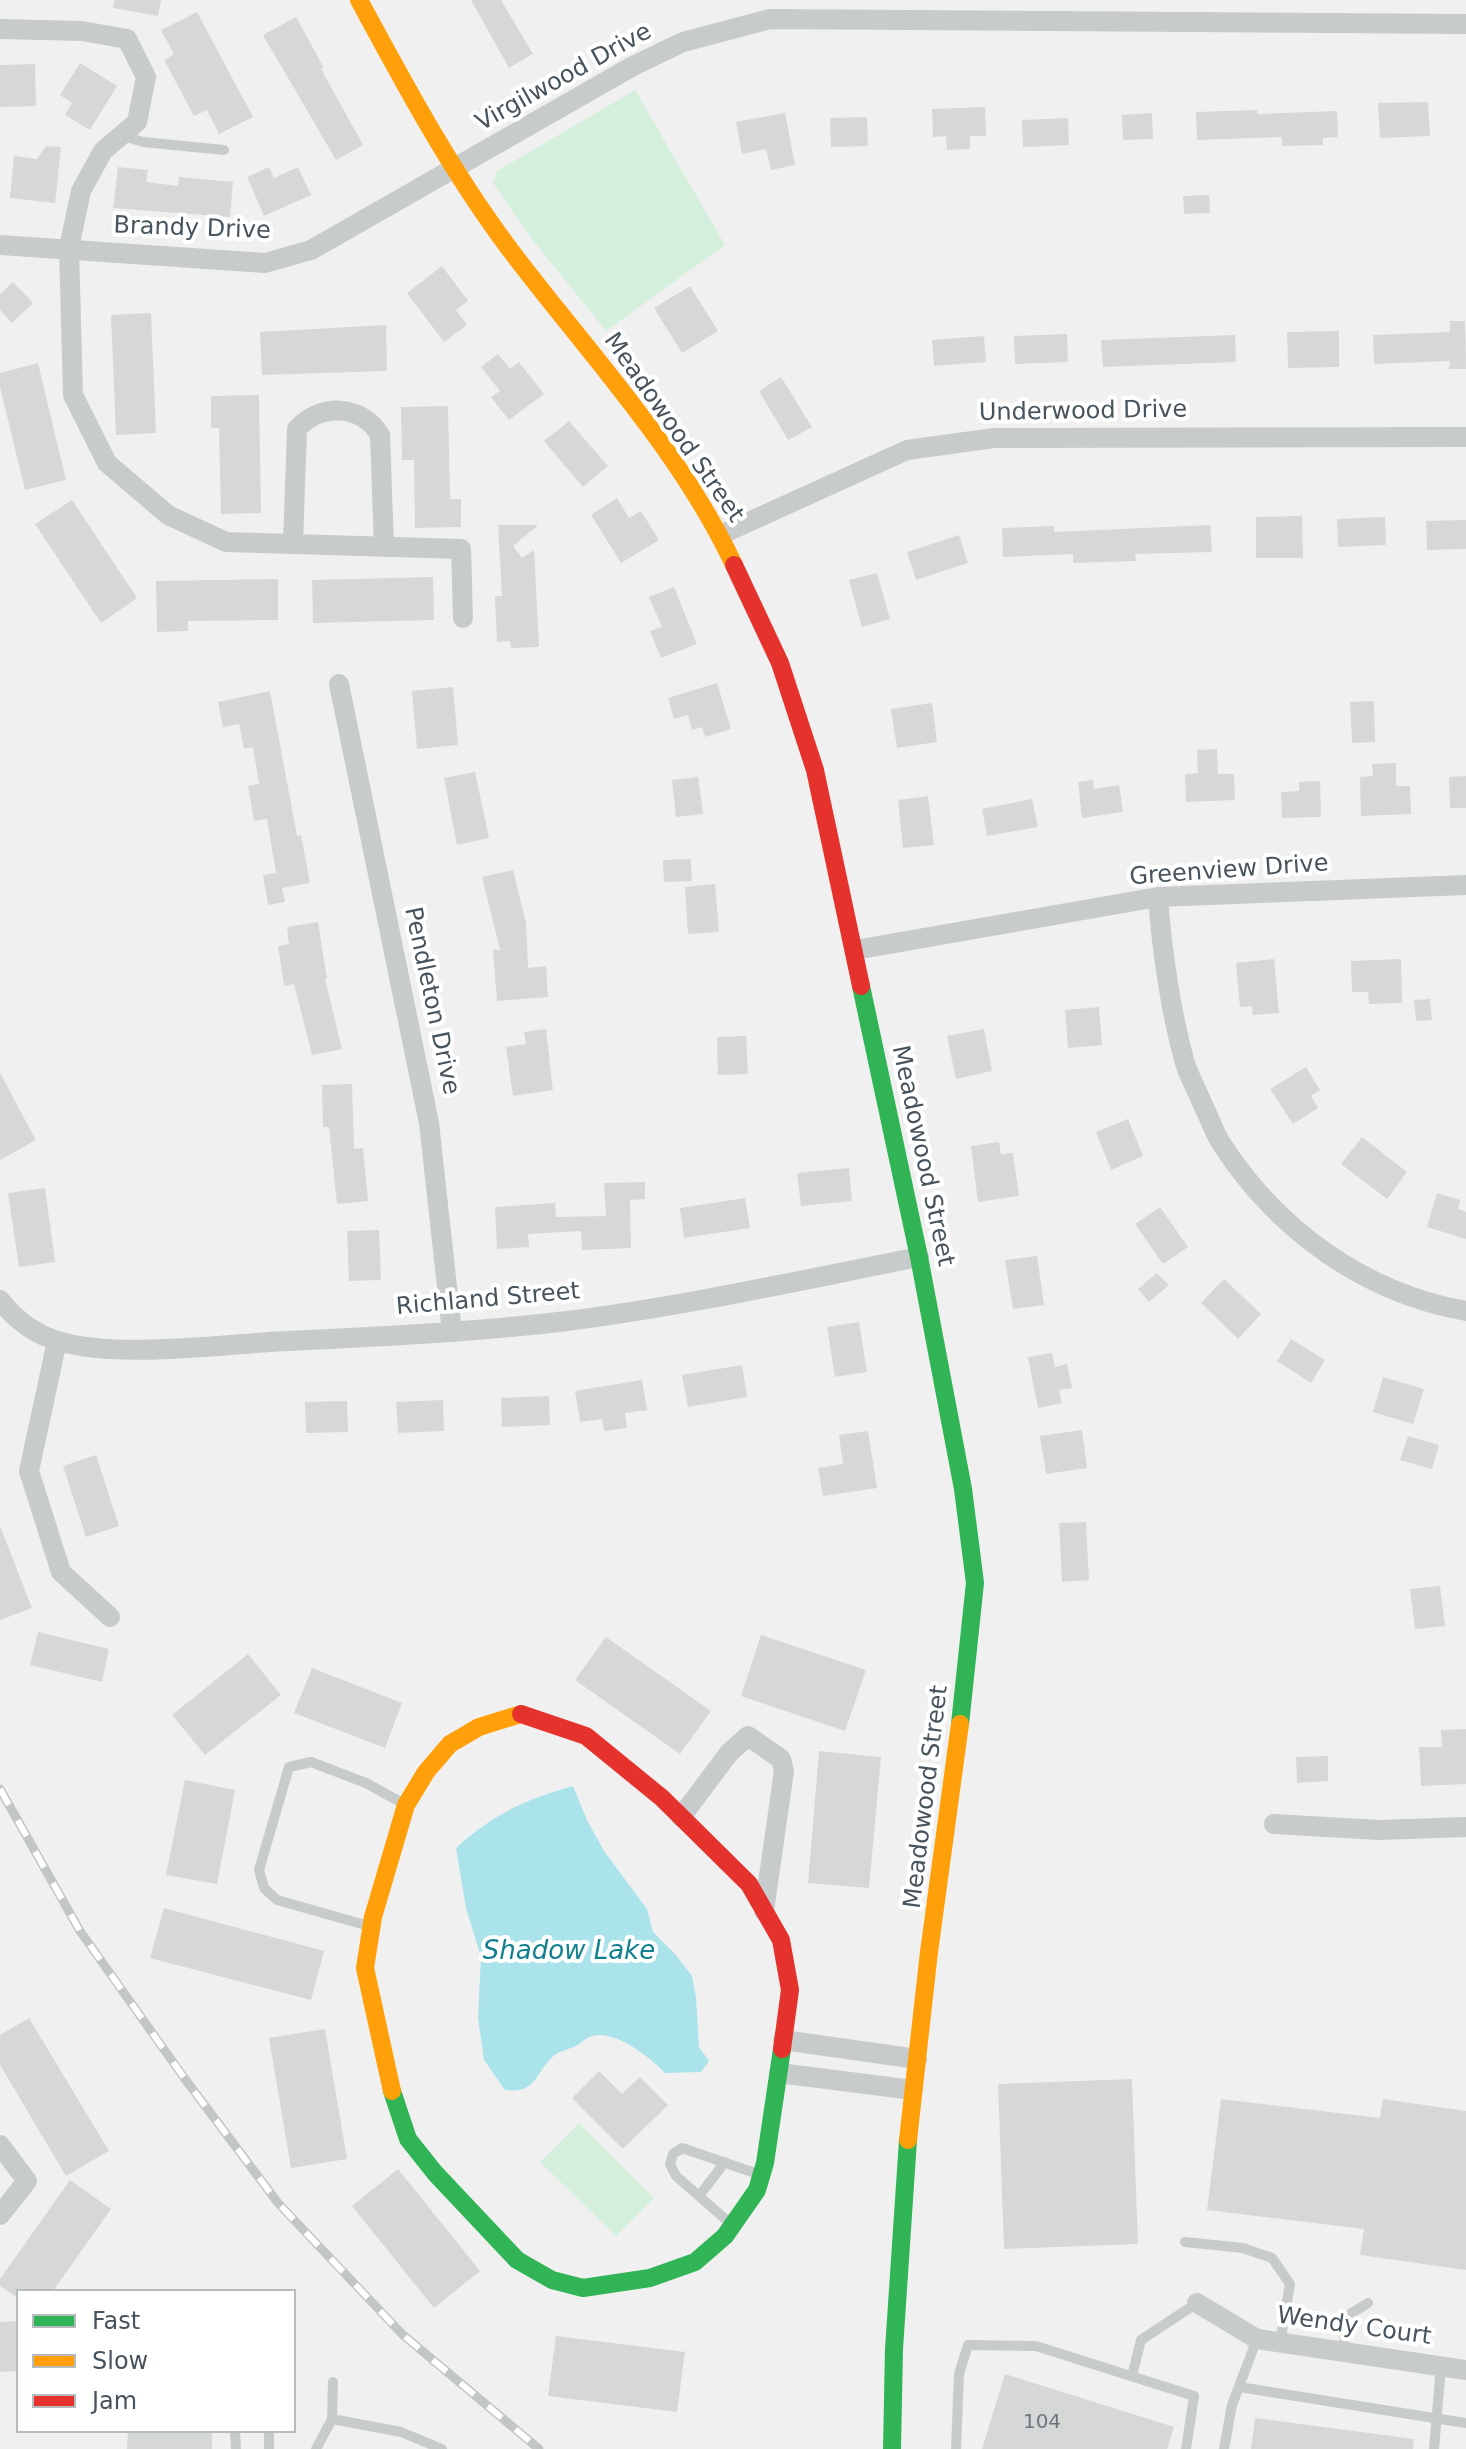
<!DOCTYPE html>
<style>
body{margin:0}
#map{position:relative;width:1466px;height:2449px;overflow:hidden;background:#f0f0f0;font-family:"DejaVu Sans",sans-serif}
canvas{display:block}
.legend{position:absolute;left:16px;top:2289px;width:280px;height:144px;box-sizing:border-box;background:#fff;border:2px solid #b6bbbe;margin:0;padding:10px 14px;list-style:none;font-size:24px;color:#48545c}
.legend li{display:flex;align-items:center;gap:16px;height:40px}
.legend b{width:40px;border:2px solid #b6bbbe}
</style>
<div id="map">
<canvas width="1466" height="2449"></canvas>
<ul class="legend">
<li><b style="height:10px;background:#30b455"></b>Fast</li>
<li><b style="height:10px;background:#ff9f0a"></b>Slow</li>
<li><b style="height:10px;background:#e5322d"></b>Jam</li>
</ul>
</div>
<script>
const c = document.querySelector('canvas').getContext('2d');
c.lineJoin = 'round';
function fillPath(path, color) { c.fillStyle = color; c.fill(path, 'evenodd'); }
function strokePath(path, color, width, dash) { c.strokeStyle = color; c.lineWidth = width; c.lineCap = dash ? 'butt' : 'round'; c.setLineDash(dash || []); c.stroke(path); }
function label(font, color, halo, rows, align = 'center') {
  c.font = font + ' "DejaVu Sans",sans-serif'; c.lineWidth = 8; c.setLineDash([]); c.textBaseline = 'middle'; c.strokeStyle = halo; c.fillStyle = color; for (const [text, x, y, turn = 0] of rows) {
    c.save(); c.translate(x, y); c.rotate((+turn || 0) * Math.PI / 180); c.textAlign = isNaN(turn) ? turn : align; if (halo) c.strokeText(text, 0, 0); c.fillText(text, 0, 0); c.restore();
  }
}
fillPath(new Path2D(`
 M635,90L725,245L606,331L532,239L493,183L497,171Z
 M579,2123L654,2198L616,2236L540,2162Z`), '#d5efdd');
fillPath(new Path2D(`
 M573,1786L587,1820L604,1851L647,1909L653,1932L675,1954L692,1976L696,1997L699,2047L709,2061L701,2072L665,2073C649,2057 615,2028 589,2037C584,2039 579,2045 574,2047C568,2049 561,2051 556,2054C534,2071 539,2094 505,2090L484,2060L478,2018L481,1957L466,1908L456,1848C494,1814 524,1800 573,1786Z`), '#abe3eb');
fillPath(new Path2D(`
 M114,0H161L158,16L113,8Z
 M471,0H501L533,54L509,68Z
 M197,12L253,117L219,134L207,110L194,116L164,60L174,54L161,30Z
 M296,17L324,68L321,69L363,145L336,160L263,35Z
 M80,63L117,86L90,130L65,115L72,103L60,95Z
 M35,64L36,106L0,107V65Z
 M1428,102L1430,136L1380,138L1378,103Z
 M985,107L986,136H970V149L947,150L946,136L933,137L932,109Z
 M1257,110V114L1337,111L1338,137L1323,138V145L1282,146V137L1197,140L1196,112Z
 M785,113L795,165L771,170L766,149L742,154L736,122Z
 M1152,113L1153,139L1123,140L1122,115Z
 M867,117L868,146L831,147L830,118Z
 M1068,118L1069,145L1023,147L1022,120Z
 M46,146L61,147L55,203L10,198L14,156L37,159Z
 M118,167L148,170L146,182L178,186L179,177L233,182L230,217L113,208Z
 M269,167L274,178L298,167L311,195L264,216L247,177Z
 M1209,195L1210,213L1184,214L1183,196Z
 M442,266L468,301L456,310L467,325L444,342L407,293Z
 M13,282L33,303L12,323L0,310V294Z
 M690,286L718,331L682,353L654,308Z
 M151,313L156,433L116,435L111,315Z
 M1450,321H1465L1466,369H1449L1450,361L1374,364L1373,335L1450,332Z
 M386,325L387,371L262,375L260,332Z
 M1339,331V367L1288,368L1287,332Z
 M1067,334L1068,362L1015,364L1014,336Z
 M1235,335L1236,362L1103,367L1101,340Z
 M984,336L986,362L934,366L932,340Z
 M498,354L510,369L519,362L544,394L509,420L491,397L500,391L481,367Z
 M38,363L66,480L25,490L0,387V373Z
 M781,377L812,427L788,440L759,391Z
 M259,395L261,513L221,514L219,428H211V396Z
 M448,406L450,499H461V527L415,528L414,460H402L401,407Z
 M569,421L608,466L583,487L544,441Z
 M617,498L629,518L641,511L659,540L621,563L591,515Z
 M72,500L137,598L101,623L35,524Z
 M1302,516L1303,558H1256V517Z
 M1385,517L1386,545L1338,547L1337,519Z
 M1466,520V549L1427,550L1426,521Z
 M498,525H538L513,546L522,558L534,550L539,647L511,648L510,641L497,642L495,596H502Z
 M1210,525L1212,552L1135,554L1136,561L1073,563V554L1003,557L1002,528L1054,526V532Z
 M959,535L968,563L916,580L907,552Z
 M877,573L890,619L862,627L849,580Z
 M433,577L434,620L313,623L312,580Z
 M278,579V620L188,621V631L157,632L156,581Z
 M674,587L697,644L661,658L650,631L662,627L649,597Z
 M717,683L731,729L705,737L702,727L692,730L688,715L674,719L668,698Z
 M453,687L458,745L417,749L412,691Z
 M270,691L297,836L301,835L310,883L282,888L285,902L268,905L263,875L276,873L267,819L254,821L248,786L259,784L253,747L244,749L239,724L223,727L218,702Z
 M1374,701L1375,742L1352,743L1350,702Z
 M932,703L937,742L897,748L891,709Z
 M1217,749L1218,774H1234L1235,800L1186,802L1185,774L1198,773L1197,750Z
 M1396,763V786H1410L1411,814L1361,816L1360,777L1373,776L1372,764Z
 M475,772L489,838L457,845L444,778Z
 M1466,776V808H1450L1449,777Z
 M698,777L703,814L676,817L672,780Z
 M1093,780L1094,789L1119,785L1123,812L1082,818L1078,782Z
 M1320,781L1321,817L1282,818L1281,792L1299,791V782Z
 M928,796L934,845L903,848L898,800Z
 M1032,799L1038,827L987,836L982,809Z
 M691,859L692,881L664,882L663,860Z
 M513,870L526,923L528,968L546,966L548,997L497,1001L493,950H500L482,877Z
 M715,884L719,932L688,934L685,887Z
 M318,922L327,979H325L342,1049L312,1055L294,984L284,986L278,946L289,944L287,927Z
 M1274,959L1279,1013L1253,1015L1252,1006L1240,1007L1236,963Z
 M1401,959L1402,1003L1369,1004L1368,992H1352L1351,961Z
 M1430,999L1432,1020L1416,1021L1414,1000Z
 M1099,1007L1102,1045L1068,1048L1065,1010Z
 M546,1029L553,1090L513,1096L506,1047L526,1044L524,1032Z
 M984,1029L992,1071L956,1079L947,1036Z
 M746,1036L748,1074L718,1075L717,1037Z
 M1306,1067L1320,1090L1311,1096L1318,1108L1293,1124L1270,1089Z
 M0,1073L36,1140L0,1160Z
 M352,1084L354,1149L363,1148L368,1201L337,1204L329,1127H323L322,1085Z
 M1128,1119L1143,1156L1111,1170L1096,1132Z
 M1362,1137L1407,1172L1387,1199L1341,1164Z
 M999,1142L1001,1154L1013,1153L1019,1196L978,1202L971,1146Z
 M849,1168L852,1201L801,1206L797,1173Z
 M645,1182V1199L630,1200L631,1248L582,1250L581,1231L528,1234L529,1247L497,1249L495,1207L555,1203L556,1217L606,1216L604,1183Z
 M45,1188L55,1262L19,1267L8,1193Z
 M1437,1193L1460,1200L1458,1209L1466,1212V1239L1427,1227Z
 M745,1198L750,1228L684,1238L680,1208Z
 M1160,1207L1188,1247L1163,1264L1135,1224Z
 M379,1230L381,1280L349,1281L347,1231Z
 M1037,1256L1044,1305L1013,1309L1005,1260Z
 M1157,1273L1169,1285L1149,1302L1138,1289Z
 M1224,1279L1261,1314L1238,1339L1201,1303Z
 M859,1322L867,1372L835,1377L827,1327Z
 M1291,1339L1325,1360L1311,1383L1277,1361Z
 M1052,1353L1055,1367L1067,1364L1072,1388L1059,1390L1062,1403L1038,1408L1028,1357Z
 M742,1365L747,1397L688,1407L682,1375Z
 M1383,1377L1424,1389L1413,1424L1373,1412Z
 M642,1380L647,1410L625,1413L627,1428L604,1431L602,1419L580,1422L575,1391Z
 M549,1396L550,1425L502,1427L501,1398Z
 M443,1400L444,1431L398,1433L396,1402Z
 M347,1401L348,1432L306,1433L305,1402Z
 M1082,1430L1087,1468L1046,1474L1040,1436Z
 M868,1431L877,1488L823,1496L818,1468L843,1464L839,1435Z
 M1408,1436L1439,1445L1432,1469L1400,1460Z
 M96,1455L119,1526L86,1537L63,1466Z
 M1086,1522L1089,1580L1062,1582L1059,1523Z
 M0,1526L32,1608L0,1620Z
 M1440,1586L1445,1626L1415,1629L1410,1589Z
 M38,1632L109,1649L102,1682L30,1665Z
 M761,1635L866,1670L845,1731L741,1696Z
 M606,1637L711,1711L680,1754L575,1680Z
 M248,1654L281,1695L205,1755L172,1715Z
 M312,1668L402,1703L385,1748L294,1713Z
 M1466,1729V1784L1421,1786L1419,1747H1442L1441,1730Z
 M819,1751L881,1757L869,1888L808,1883Z
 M1328,1756V1781L1297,1783L1296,1757Z
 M185,1780L235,1790L217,1884L166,1875Z
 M164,1908L324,1951L311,2000L150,1958Z
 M29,2018L109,2151L66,2176L0,2065V2035Z
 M325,2029L347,2159L291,2168L269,2038Z
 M599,2071L622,2094L640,2077L668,2105L623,2149L572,2098Z
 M1132,2079L1138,2244L1004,2249L998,2084Z
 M1221,2099L1380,2118L1383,2099L1466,2111V2270L1360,2255L1364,2229L1207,2210Z
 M398,2169L480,2271L434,2308L352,2206Z
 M70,2180L111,2209L53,2291H18V2298L0,2286V2279Z
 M18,2321V2371L0,2372V2322Z
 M556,2336L685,2352L677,2412L548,2396Z
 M1005,2374L1174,2427L1167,2449H982Z
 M1255,2418L1414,2439L1413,2449H1251Z
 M128,2431H212V2449H127Z`), '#d6d8d8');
strokePath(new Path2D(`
 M121,135L143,142L224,150
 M369,1926L277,1900L264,1888L259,1870L289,1767L311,1762L366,1783L404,1804
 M699,2196L725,2162
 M731,2224L676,2176L670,2164L673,2154L682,2148L758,2174
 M1185,2242L1243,2248L1272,2258L1290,2284L1280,2343
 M1343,2352L1347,2316L1368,2303
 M1132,2376L1141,2340L1197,2303
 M1239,2387L1466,2423
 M332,2419L401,2432L442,2449
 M235,2431L236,2449
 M269,2449V2431
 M316,2449L332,2419L333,2382
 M956,2449L959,2374L968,2345L1036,2346L1194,2396L1186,2449
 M1224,2449L1232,2405L1257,2339
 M1434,2449L1441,2366`), '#c7cbcc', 10);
strokePath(new Path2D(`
 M0,29L82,31L127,39L146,77L137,122L103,151L81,191L69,248L73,395L107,463L168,515L226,542L461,549L463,618
 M0,245L265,263L311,250L633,66L683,42L770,19L1466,24
 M720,535L907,450L994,438L1466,437
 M293,544L297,429C320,403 361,404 380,435L384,547
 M339,684L429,1123L452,1332
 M1158,897C1162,951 1170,1007 1184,1060C1188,1075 1197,1090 1203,1105C1209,1117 1214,1132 1221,1143C1277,1230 1364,1293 1466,1311
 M855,950L1158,897L1466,885
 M0,1300C15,1319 34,1334 58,1341C115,1358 209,1346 270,1342C369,1337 468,1333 567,1321C685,1306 802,1280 919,1257
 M57,1341L29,1471L61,1572L110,1617
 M681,1817L729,1753L748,1736L781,1759L784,1771L764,1911
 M1274,1824L1379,1830L1466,1827
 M783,2040L917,2059
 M779,2073L913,2090
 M0,2145L27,2181L0,2215
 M1197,2303L1257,2339L1466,2370`), '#c7cbcc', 20);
strokePath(new Path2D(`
 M861,986L919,1257L963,1489L975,1583L960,1724
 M392,2091L408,2139L435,2173L517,2260L552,2280L583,2288L650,2278L695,2262L725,2236L757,2190L765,2163L782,2049
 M892,2449L894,2349L908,2140`), '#30b455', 18);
strokePath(new Path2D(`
 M359,0C408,91 457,182 521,264C595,360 682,454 734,565
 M392,2091L365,1968L373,1917L406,1805L426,1772L450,1744L479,1727L521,1714
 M908,2140L929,1952L960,1724`), '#ff9f0a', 18);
strokePath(new Path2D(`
 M734,565L780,663L815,770L861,986
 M521,1714L586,1736L662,1798L749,1884L781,1940L790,1990L782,2049`), '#e5322d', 18);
const rail = new Path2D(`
 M0,1789L80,1931L185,2079L278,2203L402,2334L539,2449`);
strokePath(rail, '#c3c6c7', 9);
strokePath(rail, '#fff', 6, [18]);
label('20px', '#6d767c', null, [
 ["104",1042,2423]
]);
label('24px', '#48545c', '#fff', [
 ["Virgilwood Drive",564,78,-29],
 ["Brandy Drive",192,229,2],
 ["Underwood Drive",1083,412,-1],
 ["Meadowood Street",673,428,55],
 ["Greenview Drive",1229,871,-4],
 ["Pendleton Drive",431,1001,78],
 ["Meadowood Street",922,1156,78],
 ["Richland Street",488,1300,-5],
 ["Meadowood Street",927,1797,-83],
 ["Wendy Court",1354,2327,8]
]);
label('italic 26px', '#11808f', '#fff', [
 ["Shadow Lake",569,1952]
]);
</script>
